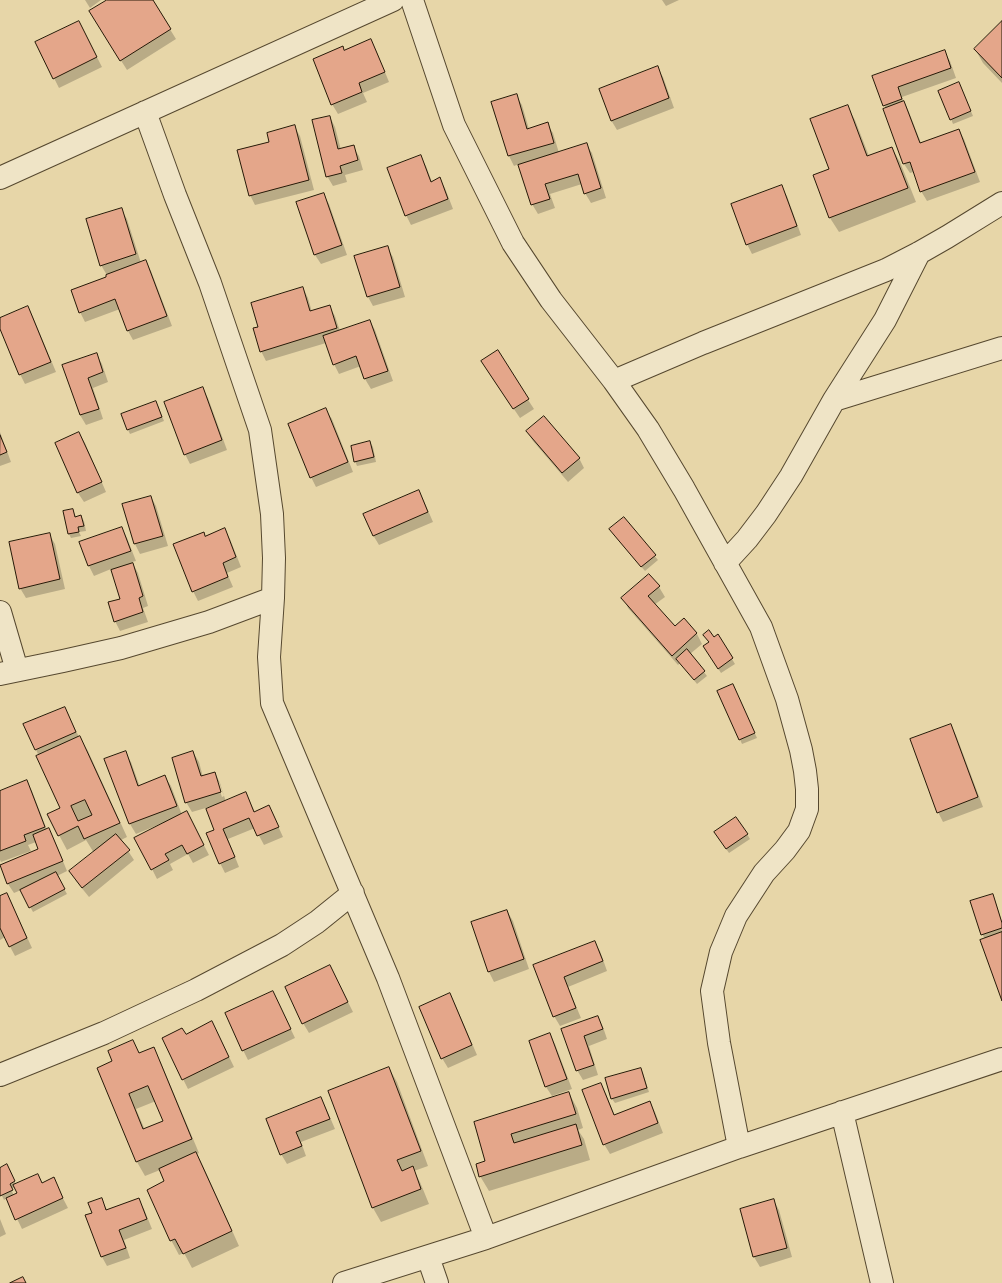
<!DOCTYPE html>
<style>
body{margin:0}
canvas{display:block;background:#e7d6a8}
</style>
<canvas width="1002" height="1283"></canvas>
<script>
const c = document.querySelector('canvas').getContext('2d');
c.lineJoin = 'round';
function fillPath(path, color) { c.fillStyle = color; c.fill(path, 'evenodd'); }
function strokePath(path, color, width, dash) { c.strokeStyle = color; c.lineWidth = width; c.lineCap = dash ? 'butt' : 'round'; c.setLineDash(dash || []); c.stroke(path); }
fillPath(new Path2D(`
 M85,0H101L90,8Z
 M109,0H152L176,39L127,70L96,21Z
 M662,0H679L666,6Z
 M79,22L102,67L59,88L54,78Z
 M1002,22V83L983,63L975,49Z
 M370,40L376,50L389,82L363,93L367,102L338,114L332,104Z
 M944,51L950,61L956,78L902,97L909,112L921,143L959,130L964,139L980,182L927,201L921,191L914,172L910,173L904,164L884,110L886,109L873,76Z
 M657,68L663,77L674,108L617,130L611,120Z
 M961,88L973,116L953,124L951,119Z
 M516,95L522,105L529,129L547,124L553,133L559,153L586,144L592,153L606,198L591,203L585,193L582,184L550,194L555,208L538,214L532,204L519,164L514,166L509,156L492,102Z
 M847,106L855,120L869,156L892,148L900,162L916,202L839,232L830,218L814,176L830,170Z
 M330,117L335,127L341,150L353,147L359,156L363,170L345,175L347,182L333,186L327,176Z
 M294,126L300,136L314,190L255,205L250,195L271,142Z
 M421,157L426,166L432,182L440,179L445,188L453,209L411,225L406,215Z
 M781,187L787,196L801,235L752,254L747,244Z
 M323,194L329,204L347,255L321,264L315,255Z
 M121,209L127,219L141,263L146,261L151,271L172,326L133,340L128,331L120,309L85,322L80,312L108,277L101,265Z
 M387,247L393,257L405,297L373,306L368,297Z
 M303,288L308,298L312,312L329,306L335,316L340,331L370,321L375,330L393,381L371,389L365,379L361,366L339,374L334,364L326,343L266,361L261,351L259,328Z
 M28,307L33,317L56,372L25,384L20,374L2,330L0,331V318Z
 M497,352L534,409L520,418L488,371Z
 M96,354L102,364L108,382L93,388L103,419L86,425L80,415L63,366Z
 M202,388L208,398L227,450L190,464L185,454Z
 M158,406L164,421L130,434L128,430Z
 M326,410L332,419L353,472L316,487L311,477Z
 M0,432L11,462L0,466Z
 M527,432L579,458L584,468L568,482L533,441Z
 M79,433L85,443L106,492L84,502L78,493L56,443Z
 M370,442L373,447L376,462L357,466L355,461Z
 M419,491L424,501L433,522L379,545L373,535Z
 M151,497L156,506L168,546L140,554L135,544L124,505Z
 M73,510L76,517L81,516L84,521L86,531L79,532L81,536L71,538L69,534Z
 M623,518L658,560L645,571L613,534Z
 M122,528L127,538L136,561L132,562L138,573L148,606L143,608L148,622L120,631L115,621L121,600L111,569L94,576L89,566L80,543Z
 M224,529L230,539L241,567L227,573L233,587L198,601L193,591Z
 M49,534L55,544L65,589L26,598L20,588Z
 M649,575L659,587L665,597L654,605L674,628L684,620L697,634L702,644L690,654L707,676L697,684L680,663L678,665L628,608L623,598Z
 M718,636L735,664L721,673L707,651L710,643L707,639H713Z
 M735,690L757,738L742,744L718,692Z
 M65,708L79,737L88,751L127,837L121,840L134,860L89,897L76,881L71,871L94,853L86,840L67,850L59,835L62,808L25,725Z
 M951,725L956,735L983,807L943,822L938,812Z
 M125,752L131,762L140,787L165,777L171,786L182,815L192,822L209,855L193,863L188,854L170,864L173,870L157,879L152,869L164,824L163,823L136,834L130,824L106,760Z
 M193,752L199,762L203,777L215,773L220,783L226,802L246,794L255,812L269,806L283,837L264,845L255,828L228,839L239,867L225,873L220,863L215,830L216,805L192,812L186,802ZM217,782H219L224,796L222,797Z
 M27,782L32,791L47,830L49,829L54,839L67,871L57,876L67,894L33,912L21,890L14,893L8,884L1,866L39,850L36,842L28,845L31,851L1,862L0,860V792Z
 M715,833L747,834L750,839L729,853Z
 M7,894L12,904L32,948L15,956L5,937L0,940V897Z
 M993,895L995,900L1002,922V998L985,939L982,934Z
 M507,911L513,921L529,969L494,982L489,972L472,923Z
 M594,942L600,951L607,971L568,987L581,1018L560,1026L554,1016L535,966Z
 M330,966L353,1012L309,1033L303,1023Z
 M273,992L295,1038L248,1060L243,1050Z
 M449,995L455,1004L477,1055L448,1068L442,1058Z
 M598,1017L603,1027L607,1039L589,1046L598,1075L583,1080L577,1070L563,1030Z
 M217,1032L234,1067L188,1089L183,1079Z
 M550,1034L555,1044L572,1089L552,1096L546,1087L530,1041Z
 M133,1041L140,1054L153,1048L161,1063L199,1153L197,1154L204,1168L239,1246L192,1268L184,1253L179,1255L171,1240L165,1182L160,1170L145,1176L137,1162L98,1068L113,1062ZM156,1101L164,1122L145,1130L136,1109Z
 M389,1068L397,1082L428,1166L414,1171L420,1182L429,1204L381,1222L373,1208L329,1091Z
 M641,1069L643,1073L649,1092L615,1103L612,1099Z
 M601,1084L606,1094L615,1116L650,1102L655,1112L663,1133L610,1154L604,1144Z
 M569,1093L577,1108L583,1128L578,1130L584,1139L590,1160L489,1191L480,1176L487,1162L475,1123Z
 M321,1098L326,1108L335,1129L301,1142L306,1156L287,1164L281,1154L268,1119Z
 M0,1169L10,1170L16,1185L37,1175L42,1184L53,1179L68,1208L22,1229L7,1198L4,1200L0,1192ZM15,1187L18,1194L14,1196L11,1189Z
 M101,1199L108,1211L138,1199L144,1209L152,1229L124,1240L130,1258L107,1266L102,1257L86,1216L94,1214Z
 M774,1201L779,1210L792,1257L760,1267L754,1257L741,1210Z
 M0,1219L6,1234L0,1237Z`), '#0003');
const building = new Path2D(`
 M107,0H153L171,29L120,61L89,11Z
 M79,21L97,57L53,79L35,42Z
 M1002,21V78L974,49Z
 M371,39L385,72L359,83L362,92L331,105L313,59L343,46L344,50Z
 M945,50L951,68L898,87L902,99L883,106L872,76Z
 M658,66L669,98L611,121L599,89Z
 M959,82L971,111L950,120L938,91Z
 M517,94L527,129L548,122L554,143L508,156L491,102Z
 M904,101L920,143L959,129L975,172L920,192L910,162L903,164L883,109Z
 M848,105L867,156L892,147L908,188L829,218L813,175L829,169L810,119Z
 M330,116L338,149L354,145L358,160L340,166L342,173L326,177L312,120Z
 M295,125L309,180L249,196L237,150L269,142L267,133Z
 M587,143L601,188L584,194L578,174L545,184L550,199L531,205L518,165Z
 M421,155L431,182L440,177L448,199L405,216L387,168Z
 M782,185L797,226L746,245L731,204Z
 M324,193L342,245L314,255L296,202Z
 M122,208L136,254L100,266L86,219Z
 M388,246L400,287L367,297L354,256Z
 M146,260L167,316L127,331L115,299L79,313L71,290L106,277V275Z
 M303,287L310,311L330,305L337,328L260,352L253,328L258,327L251,303Z
 M28,306L51,362L19,375L0,329V318Z
 M370,320L388,371L364,379L356,356L333,365L323,336Z
 M498,350L529,399L513,409L481,361Z
 M97,353L103,372L88,378L99,409L80,415L62,365Z
 M203,387L222,440L184,455L164,402Z
 M156,401L162,417L127,430L121,414Z
 M326,408L348,462L310,478L288,424Z
 M544,416L580,458L562,473L526,431Z
 M79,432L102,482L77,493L55,443Z
 M0,435L7,452L0,455Z
 M370,441L374,457L354,462L351,446Z
 M419,490L428,512L373,536L363,514Z
 M151,496L163,536L134,544L122,504Z
 M73,509L75,517L81,515L84,526L78,527L79,532L68,534L63,511Z
 M624,517L656,555L641,567L609,529Z
 M122,527L131,551L88,566L79,542Z
 M225,528L236,557L223,563L228,577L192,592L173,544L204,532L205,536Z
 M50,533L60,579L19,589L9,542Z
 M133,563L143,596L139,598L143,612L114,622L108,602L120,599L111,570Z
 M649,574L660,586L648,596L675,626L684,618L697,633L672,656L621,598Z
 M709,630L714,637L718,634L733,658L718,669L703,646L709,642L703,635Z
 M687,649L705,671L694,680L676,659Z
 M733,684L755,733L739,740L717,691Z
 M65,707L76,732L35,750L23,724Z
 M951,724L978,797L937,813L910,739Z
 M80,736L120,823L84,839L78,826L58,836L47,814L60,808L36,756ZM85,800L92,815L78,821L71,806Z
 M126,751L138,786L165,775L177,806L129,824L104,759Z
 M193,751L201,776L215,772L221,792L185,803L172,758Z
 M27,780L45,827L24,835L26,841L0,851V791Z
 M246,792L254,812L269,805L279,827L257,836L249,818L223,829L235,857L219,864L206,833L214,830L206,809Z
 M187,811L204,845L187,854L182,845L165,854L169,860L151,870L134,838Z
 M736,817L748,834L726,849L714,832Z
 M49,828L63,861L7,884L0,865L38,849L33,835Z
 M116,834L130,850L82,888L69,871Z
 M56,872L65,889L29,908L20,890Z
 M7,893L27,938L9,947L0,928V896Z
 M993,894L1002,923V928L981,935L970,901Z
 M507,910L524,959L488,972L471,922Z
 M1002,932V1001L980,940Z
 M595,941L603,961L564,977L576,1008L553,1017L533,965Z
 M330,965L348,1002L302,1024L285,987Z
 M273,991L291,1029L242,1051L225,1013Z
 M450,993L472,1045L441,1059L419,1007Z
 M598,1016L603,1029L584,1036L594,1065L576,1071L561,1029Z
 M212,1021L229,1057L182,1080L162,1038L182,1028L186,1034Z
 M550,1033L567,1079L545,1087L529,1041Z
 M133,1040L139,1053L154,1047L192,1139L136,1162L97,1068L112,1061L108,1051ZM148,1086L163,1121L143,1129L129,1094Z
 M389,1067L421,1151L397,1160L402,1171L413,1166L421,1189L372,1208L328,1091Z
 M641,1068L647,1088L611,1099L605,1078Z
 M601,1083L614,1115L650,1101L658,1123L603,1145L582,1090Z
 M569,1092L576,1114L511,1134L514,1143L576,1124L582,1145L479,1177L476,1164L485,1161L474,1122Z
 M321,1097L330,1119L296,1132L302,1146L280,1155L266,1119Z
 M196,1152L232,1231L183,1254L175,1239L170,1241L147,1190L164,1181L159,1169Z
 M7,1164L15,1181L10,1184L13,1190L0,1196V1168Z
 M38,1174L42,1183L54,1177L63,1198L15,1220L6,1198L17,1193L13,1185Z
 M102,1198L106,1210L139,1198L147,1219L119,1230L126,1248L101,1257L85,1215L92,1213L88,1203Z
 M774,1199L787,1248L753,1257L740,1209Z
 M23,1277L26,1283H10Z`);
fillPath(building, '#e4a68a');
strokePath(building, '#261907', 1);
const minor = new Path2D(`
 M412,0L454,125L513,243L551,300L614,381L648,429L684,489L761,627L787,699L801,750L805,771L807,789V809L799,831L785,850L764,873L736,916L721,952L712,991L719,1043L739,1147
 M145,112L175,195L210,283L260,430L272,514L274,558L273,598L269,657L272,703L388,978L486,1238
 M0,178L393,0
 M614,381L703,343L886,270L919,253L947,237L1002,203
 M834,400L1002,348
 M725,563L747,539L766,514L791,476L834,400L885,320L919,253
 M0,612L17,670
 M0,674L63,661L121,648L209,622L273,598
 M0,1075L104,1033L196,990L282,945L317,922L353,893
 M842,1112L882,1283
 M428,1257L437,1283
 M344,1283L486,1238L739,1147L1002,1059`);
strokePath(minor, '#56482f', 24);
strokePath(minor, '#efe4c6', 22);
</script>
